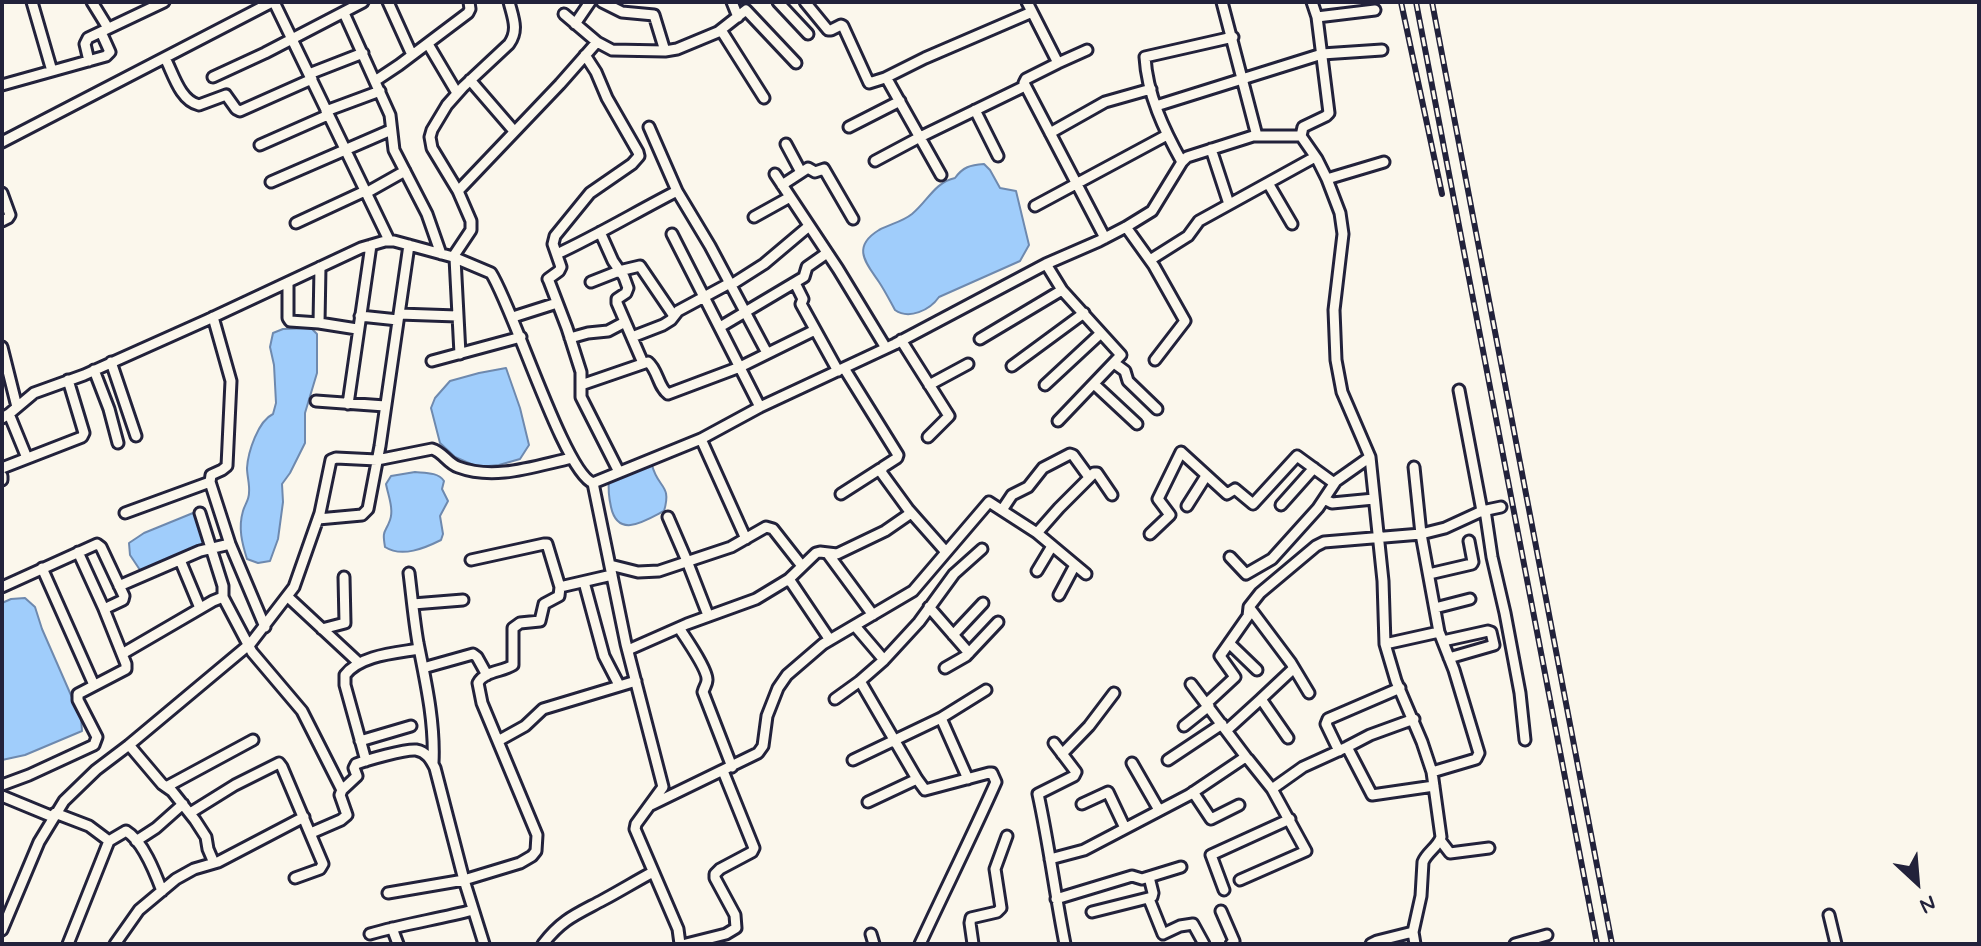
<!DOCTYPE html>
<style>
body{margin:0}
#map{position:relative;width:1981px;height:946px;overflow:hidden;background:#fbf7ec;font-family:Mynerve,sans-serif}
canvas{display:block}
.frame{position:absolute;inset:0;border:4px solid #22223b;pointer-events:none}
.north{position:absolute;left:1877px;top:842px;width:80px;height:80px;-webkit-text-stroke:6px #fbf7ec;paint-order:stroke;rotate:154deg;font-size:22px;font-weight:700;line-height:32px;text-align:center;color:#22223b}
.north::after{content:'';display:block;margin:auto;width:28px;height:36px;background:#22223b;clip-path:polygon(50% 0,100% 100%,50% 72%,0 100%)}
</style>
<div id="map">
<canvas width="1981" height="946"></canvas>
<div class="frame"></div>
<div class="north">N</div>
</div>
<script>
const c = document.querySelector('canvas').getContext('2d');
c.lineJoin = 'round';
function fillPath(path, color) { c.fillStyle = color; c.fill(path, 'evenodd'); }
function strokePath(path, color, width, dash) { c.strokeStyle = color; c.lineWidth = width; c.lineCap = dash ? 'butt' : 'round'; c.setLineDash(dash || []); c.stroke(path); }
const water = new Path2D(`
 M984,164L990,170L1000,188L1016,191L1029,245L1020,261L939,297C930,310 909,320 895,310C890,301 885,291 879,282C866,263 851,247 879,230C890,224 902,222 912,214C927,202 935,182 955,178C963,167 970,165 984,164Z
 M311,328L317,334V373L305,413V443L290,473L282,484L283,502L278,539L270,561L258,563L247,559C242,543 238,528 243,511C245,504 249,500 249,493C250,485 247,476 247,468C248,452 258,421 273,414L276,403L274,365L270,347L273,333L283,329Z
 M506,368L520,408L529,445L520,459L499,465L478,467L455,457L440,443L431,408L435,398L450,381L479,373Z
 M652,465C658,489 672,484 664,511C645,521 618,539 611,507C609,498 608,489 609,480Z
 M415,472C425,473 438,472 444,481L442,489L448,501L440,516L443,534L441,540C425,548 402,558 385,547C382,529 385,534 390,520C394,509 388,495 386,484L391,476Z
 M193,513H196L206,542L205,547L143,572L140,570L130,555L129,543L144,533Z
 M25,598L35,607L42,629L81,718L82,731L25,755L2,760V603L11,599Z`);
fillPath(water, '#a0cdfb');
strokePath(water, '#6e89ae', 2);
const street = new Path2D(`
 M32,2L52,71
 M92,2L108,28
 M274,2L389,240
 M388,2L412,55
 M602,2L622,12L654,15L665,51
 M732,2L738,17
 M778,2L808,34
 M805,2L828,30H831L841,25L843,26L869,83L885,78L887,79L941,175
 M1027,2L1058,63L1026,79L1024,83L1105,238
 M1222,2L1257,136
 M344,13L390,115L394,150L427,214L441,254
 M564,14L597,42L612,50L665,51L677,49L718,32L746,10L796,63
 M1317,17L1375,10
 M575,24L590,2
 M721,30L764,98
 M428,44L457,93
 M585,55L596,72L607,98L638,152L639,156L632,164L590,193L555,236L553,244L561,267L559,271L548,279L549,281L567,328L581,372V397L619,472
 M165,58C173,73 180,101 199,105L226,95L236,109L240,111L312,79
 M89,61L85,44L88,38L164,2
 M1058,63L1087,50
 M309,74L363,53
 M213,77L265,53L363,2
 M885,78L925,58L1032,12
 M470,80L514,131
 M375,81L399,65L468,13L470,9L469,2
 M2,85L106,56L110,52L101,32
 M1156,106L1322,54L1382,50
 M975,110L998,156
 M326,111L380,91
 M649,127L677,191L710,246L767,353
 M849,127L900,101
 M1050,133L1105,102L1151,89
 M1301,136L1303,127L1326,116L1329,113L1317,17L1312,2
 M2,142L272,2
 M786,144L801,172
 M260,145L328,115
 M1211,149L1229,204
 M875,161L920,137L1025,86
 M1182,162C1164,130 1147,94 1145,57L1233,37
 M775,174L838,269L886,348
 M1327,179L1384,162
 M271,182L391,130
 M1268,183L1292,224
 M782,185L808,168L815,172L824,169L853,219
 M458,191L560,84L597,42
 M2,193L10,215L8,218L2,221
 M366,193L405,171
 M1035,206L1167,135
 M754,217L790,197
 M296,223L365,191
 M1126,227L1154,266L1185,321L1155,360
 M600,232L613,261L624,277L628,288L626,293L617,299V303L643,363
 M672,234L760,407
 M557,254C598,235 636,212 677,191
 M453,257L471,230V221L458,191L432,148L430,137L432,130L447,105L463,87L509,44C519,30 513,18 509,2
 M455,258L460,354
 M1150,260L1188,236L1199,221L1315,157
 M1046,264L1062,290L1121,355L1058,421
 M591,282L619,271L640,266L674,316
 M795,283L803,299L801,304L838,371
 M288,284V318L290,321L319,323L357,329
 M731,285L764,264L809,226
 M399,314L457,316
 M360,316L398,320
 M213,317L231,381L227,466L222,470L211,475L210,482L230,544L265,627
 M513,317L557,303
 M319,323L320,267
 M720,327L804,277L807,267L827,253
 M632,337L663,325L671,320L678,311L730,283
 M570,338L588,333L608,331L625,322
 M980,339L1062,290
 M901,340L949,416L928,437
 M2,347L17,407
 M432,361L521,337
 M111,362L136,436
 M1114,363L1125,371L1128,381L1157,409
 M1012,366L1084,313
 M844,368L898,455L897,458L883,467L881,472L908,509L946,552
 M94,370L109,409L118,443
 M1094,384L1137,424
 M581,385L648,362C658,370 658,387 668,394L740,367L815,330
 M929,385L968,364
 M1045,385L1101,333
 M1459,390L1482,511
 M316,401L385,406
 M348,404L371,245
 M9,414L27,458
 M2,418L9,414L34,393L84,375L207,320L361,248L385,241H394L453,257L491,273C514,309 564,472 593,483L701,439L760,407L895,344L1046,264L1099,241L1126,227L1152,211L1182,162L1187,157L1253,136H1301L1317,159L1327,179L1340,213L1343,234L1334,310L1336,360L1342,392L1370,457L1383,581L1385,644L1396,681L1422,742L1432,772L1441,837C1438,847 1427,852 1423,862L1421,896L1413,932L1415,944
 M701,439L746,539
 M1414,467L1421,534L1439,632L1454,670L1479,753L1476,759L1432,772
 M2,468L82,437L84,433L68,380
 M2,476V480
 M593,483L626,644L663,787L636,824L635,829L678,929L680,944
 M841,494L880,469
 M1324,499L1332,503L1374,499
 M1281,505L1314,468
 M1187,506L1206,476
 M1002,510L1012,495L1028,487L1043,468L1070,454L1073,455L1089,477
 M1485,510L1492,557L1505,613L1520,693L1525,740
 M125,513L210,482
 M200,513L223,586V597
 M668,517L687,561L708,615
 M318,519L362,515L368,509L380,446L409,245
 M1037,533L1059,508L1094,473H1097L1112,495
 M1150,534L1170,515L1158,499L1181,452L1227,494L1235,489L1253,504L1297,456L1334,483
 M828,554L873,615
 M1230,557L1246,574L1272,559L1318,508L1336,481L1370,457
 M180,560L200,608
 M471,560L544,544H547L560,587L612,575
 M610,565L638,572L659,571L731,547L766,527L773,529L802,566
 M42,568L94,685
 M1037,571L1052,546
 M409,573C412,597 414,620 418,643C426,683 435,723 433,763
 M1429,574L1472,564L1473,562L1469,541
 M789,579L830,640
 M584,582L604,656L619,685
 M119,586L200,551L230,544
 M2,587L97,544L101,547L124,596L123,600L104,609
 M1059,595L1075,565
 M288,597L359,663
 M413,604L463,600
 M929,607L969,653
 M1249,607L1291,663L1309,693
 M1435,608L1470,599
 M855,626L884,660
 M679,628C685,637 708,670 707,680C707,684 704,688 703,692L732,767
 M322,629L345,623L344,577
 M953,635L983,603
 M1443,641L1488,631L1491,632L1494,645L1449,658
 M1229,643L1257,670
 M1385,644L1439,632
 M628,650L687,624L756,599L789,579L816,553L820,552L837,554L885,531L911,513
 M122,654L213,601L223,597L252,652L302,711L342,790
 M423,668L473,654L477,657L487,675
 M945,668L966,656L998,622
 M1191,684L1246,757
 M835,699L860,681
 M1261,699L1294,668
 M1207,703L1235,677L1220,656L1248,616L1249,607L1260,593L1316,546L1324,542L1421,534L1445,528L1482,511L1501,507
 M941,718L968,779
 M1184,726L1209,706
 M1227,730L1261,699L1288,738
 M360,741L411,726
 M498,741L525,726L543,709L636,681
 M1054,743L1076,772L1074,776L1038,794C1049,844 1055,894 1065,944
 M129,745L162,784L172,791L195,820L206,837L208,849L214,863
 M1347,747L1372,795L1434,786
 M1339,751L1326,724L1328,719L1400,688
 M1062,754L1089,726L1114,693
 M853,760L941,718L986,690
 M1168,760L1222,724
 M366,761L345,685V675C360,655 396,653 419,649
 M1132,763L1159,810
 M2,785L29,775L94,745L97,737L78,700V694L126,669V664L104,609L78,552
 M166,787L253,740
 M1193,792L1211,819L1239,805
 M2,796L53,817
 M868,802L917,779
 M1082,804L1108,792L1125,828
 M651,805L758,753L763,746L767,716L778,688L787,675L823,644L913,591L989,502L1037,533L1086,574
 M55,813L89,826L109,841L68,944
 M190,813L235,785L279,763L282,767L323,864L320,869L295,878
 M311,833L341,820L347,815L340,795L342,790L357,776L354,768L356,764C367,760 405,749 416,750C427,752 431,760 435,768L464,880L484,944
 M1440,840L1450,853L1489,848
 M109,841L126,831C143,841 155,872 162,891
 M136,841L156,828L183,804
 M1050,859L1084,850L1189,795L1244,758L1248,759L1272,789L1303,767L1347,747L1370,735L1414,719
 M1240,880L1306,851L1272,789
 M1224,890L1211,855L1290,819
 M388,893L464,880L520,863L532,856L536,851L537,835L482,703L478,683C484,671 502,672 513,665V628L520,623L540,621L544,604L559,596L560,587
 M1056,899L1132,876L1142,879L1181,867
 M1149,899L1163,934L1180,926L1193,924L1204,944
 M1221,911L1234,941L1231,944
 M1092,912L1152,897L1153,893L1149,877
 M1829,915L1836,944
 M392,928L398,944
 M2,930L39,842L64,801L96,770L129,745L251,643L294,587L320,513L331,460L336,458L377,460L432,449C443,452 447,463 458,467C495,481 535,466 572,458
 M370,934C404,924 439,919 473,910
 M871,934L874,944
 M115,944L139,910L176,879L194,869L218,862L304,817
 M543,944C562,919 577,914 603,900C620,891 636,881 653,872
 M686,944L726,934L736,928L735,915L715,878V874L720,869L752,852L754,848L723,771
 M920,944C945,890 972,836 996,782L992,773H989L925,790L917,779L860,681L884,660L919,622L954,574L982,549
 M973,944L970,923L971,918L997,912L1001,908L995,869L1007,836
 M1371,944L1377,941L1413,932
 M1515,944L1547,935`);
strokePath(street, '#22223b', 15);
strokePath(street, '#fbf7ec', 9);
const rail = new Path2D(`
 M1401,2L1442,194
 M1416,2L1597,944
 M1432,2L1612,944`);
strokePath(rail, '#22223b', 6);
strokePath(rail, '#fbf7ec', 3, [9]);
</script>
